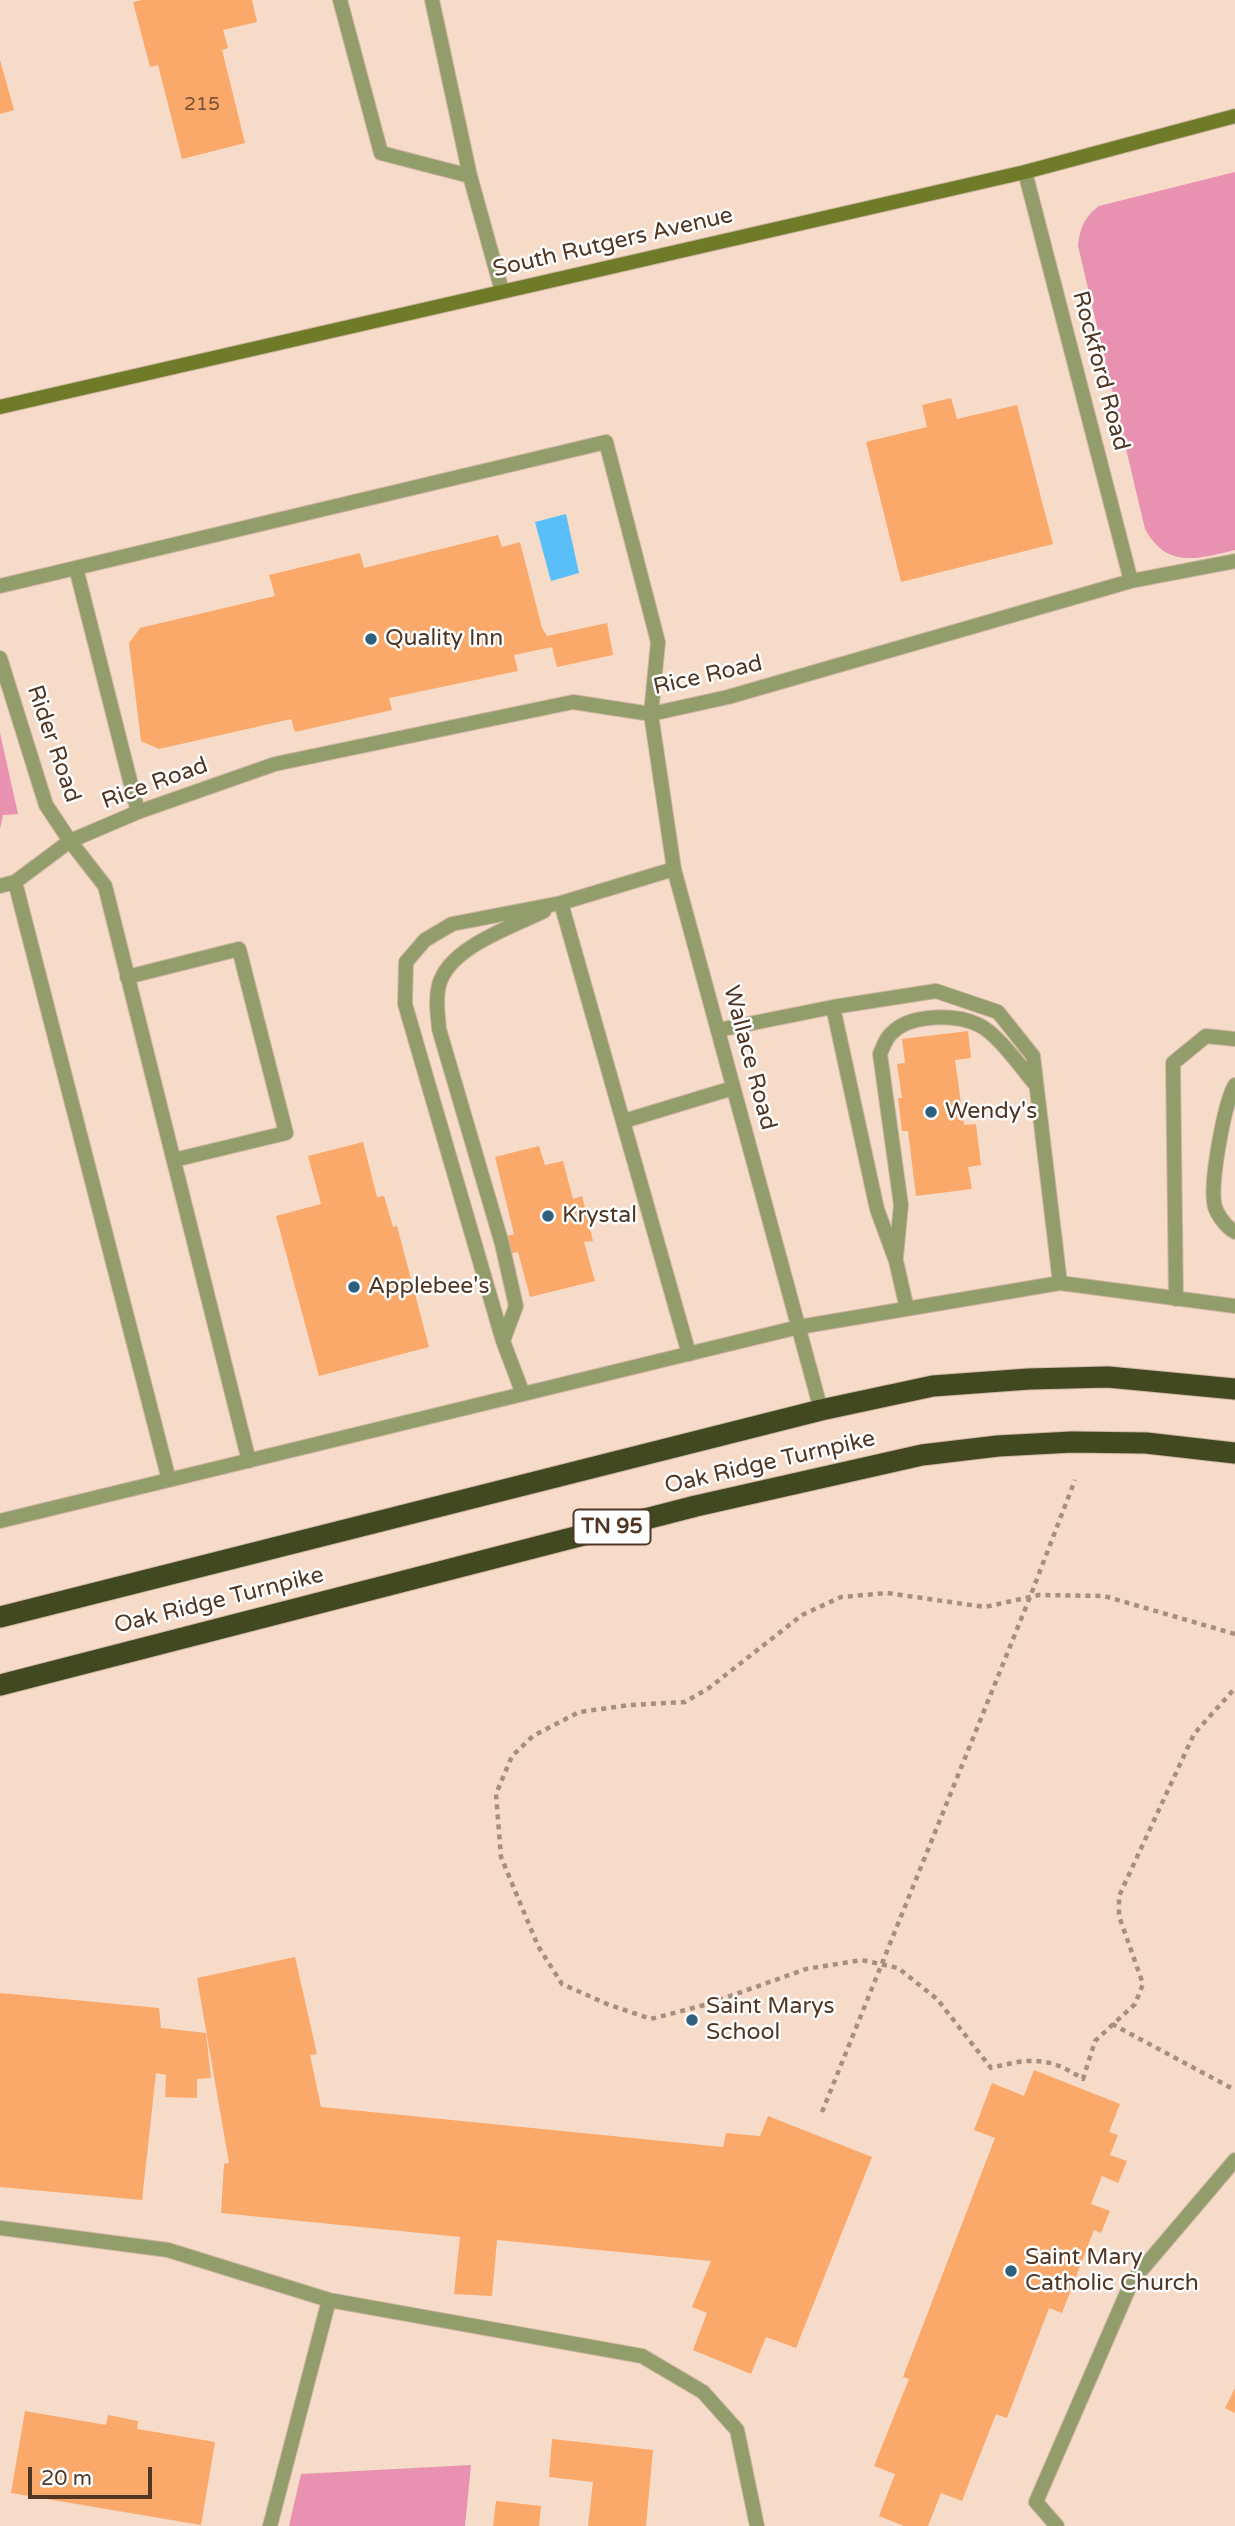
<!DOCTYPE html>
<style>
body{margin:0}
#map{position:relative;width:1235px;height:2526px;overflow:hidden;background:#f5dbc8;font-family:"Varela Round",sans-serif}
canvas{display:block}
.scale{position:absolute;left:28px;top:2467px;width:124px;height:32px;box-sizing:border-box;border:4px solid #503623;border-top:0;padding-left:9px;font-size:21px;line-height:24px;white-space:nowrap;color:#503623;-webkit-text-stroke:5px #fff;paint-order:stroke}
</style>
<div id="map">
<canvas width="1235" height="2526"></canvas>
<div class="scale">20 m</div>
</div>
<script>
const c = document.querySelector('canvas').getContext('2d');
c.lineJoin = 'round';
function fillPath(path, color) { c.fillStyle = color; c.fill(path, 'evenodd'); }
function strokePath(path, color, width, dash) { c.strokeStyle = color; c.lineWidth = width; c.lineCap = dash ? 'butt' : 'round'; c.setLineDash(dash || []); c.stroke(path); }
function label(font, color, halo, rows, align = 'center') {
  c.font = font + ' "Varela Round",sans-serif'; c.lineWidth = 5; c.setLineDash([]); c.textBaseline = 'middle'; c.strokeStyle = halo; c.fillStyle = color; for (const [text, x, y, turn = 0] of rows) {
    c.save(); c.translate(x, y); c.rotate((+turn || 0) * Math.PI / 180); c.textAlign = isNaN(turn) ? turn : align; if (halo) c.strokeText(text, 0, 0); c.fillText(text, 0, 0); c.restore();
  }
}
fillPath(new Path2D(`
 M1235,172V550C1197,559 1167,569 1145,529L1078,246C1080,229 1084,217 1099,206Z
 M0,733L18,814L3,815L0,829Z
 M471,2465L465,2526H289L301,2474Z`), '#e891b0');
fillPath(new Path2D(`
 M566,514L579,573L551,581L535,522Z`), '#5abef8');
fillPath(new Path2D(`
 M142,0H252L257,22L223,30L228,48L222,50L245,143L182,159L158,65L150,67L133,2Z
 M0,60L14,110L0,114Z
 M951,398L957,419L1017,405L1053,544L901,582L866,442L927,427L922,405Z
 M498,535L502,547L520,542L542,628L547,636L607,623L613,655L557,667L552,647L514,655L518,671L389,698L392,710L295,732L291,719L159,749L141,741L129,643L140,628L275,596L269,575L360,553L364,568Z
 M968,1031L971,1058L955,1060L964,1125L976,1124L981,1165L968,1167L972,1189L916,1196L908,1131H902L898,1098H902L897,1064L905,1063L902,1039Z
 M363,1142L377,1197L384,1196L393,1227L397,1226L429,1347L319,1376L276,1216L321,1204L308,1156Z
 M539,1146L545,1165L563,1161L573,1199L582,1196L593,1241L584,1242L595,1281L530,1297L518,1252L502,1255L507,1236L514,1234L495,1157Z
 M295,1957L317,2054L310,2055L321,2107L723,2147L726,2133L760,2136L768,2116L872,2157L796,2348L766,2337L751,2374L693,2350L707,2313L692,2307L711,2261L497,2240L492,2296L454,2294L460,2237L221,2213L224,2164L229,2163L197,1978Z
 M0,1993L159,2008L161,2028L206,2033L211,2078L197,2079V2098L165,2097L166,2075L156,2073L142,2200L0,2187Z
 M1034,2070L1120,2104L1109,2132L1118,2135L1110,2155L1127,2161L1118,2183L1102,2176L1091,2204L1110,2211L1101,2233L1094,2230L1062,2313L1049,2308L1007,2418L996,2414L962,2501L941,2493L928,2526H904L879,2516L895,2474L874,2466L909,2379L903,2377L995,2138L974,2130L992,2083L1024,2096Z
 M1235,2388V2413L1225,2408Z
 M25,2411L106,2425L108,2415L138,2421L137,2429L215,2442L201,2525L11,2493Z
 M552,2439L653,2450L646,2526H588L593,2482L549,2477Z
 M496,2501L541,2506L539,2526H493Z`), '#fba96a');
const lane = new Path2D(`
 M340,0L381,153L470,176L502,291
 M432,0L470,176
 M76,568L138,812
 M0,586L606,442L658,642L651,714
 M70,841L105,886L249,1461
 M15,882L169,1480
 M561,903L689,1354
 M127,977L239,949L286,1133L174,1160
 M718,1030L833,1007
 M1235,1085C1224,1104 1211,1179 1214,1202C1215,1213 1226,1227 1235,1232
 M624,1121L733,1088
 M896,1257L901,1205L880,1054C884,1045 886,1037 894,1031C913,1014 956,1014 979,1025C999,1035 1021,1068 1036,1085
 M1176,1299L1173,1063L1206,1036L1235,1039
 M907,1309L896,1261L877,1209L833,1007L936,991L998,1012L1033,1056L1060,1283
 M503,1341L516,1306L502,1244L439,1029C438,1015 435,1000 439,985C449,947 512,927 544,911
 M523,1394L503,1341L405,1004L406,962L425,940L452,924L561,903L674,869
 M0,1521L799,1327L1060,1283L1235,1306
 M0,2228L168,2250L329,2300L642,2356L703,2392L737,2430L757,2526
 M270,2526L329,2300
 M1057,2526L1036,2502L1132,2281L1235,2160`);
const street = new Path2D(`
 M1025,172L1131,581
 M0,658L46,805L70,841
 M651,714L674,869L821,1410
 M0,886L15,882L70,841L138,812L275,764L573,702L651,714L728,697L1131,581L1235,561`);
const secondary = new Path2D(`
 M0,407L1025,172L1235,116`);
const highway = new Path2D(`
 M0,1617L821,1410L933,1386L1029,1379L1108,1377L1235,1389
 M0,1685L696,1506L922,1455L998,1446L1072,1442L1146,1443L1235,1453`);
strokePath(lane, '#d1b7a4', 16);
strokePath(street, '#d1b7a4', 16);
strokePath(secondary, '#d1b7a4', 16);
strokePath(highway, '#d1b7a4', 23);
strokePath(new Path2D(`
 M1235,1634L1104,1596L1039,1595L985,1607L887,1593L841,1597L802,1615L709,1688L685,1702L630,1705L579,1712L533,1736L512,1756L496,1794L501,1857L538,1946L562,1984L607,2004L651,2019L708,2004L806,1969L862,1960L898,1968L937,1999L991,2068C1030,2058 1048,2056 1083,2079L1095,2041L1135,2004L1143,1984L1119,1916V1896L1194,1734L1235,1688
 M1112,2024L1235,2090
 M822,2112L1030,1597L1075,1480`), '#a88e7b', 4.5, [5, 5]);
strokePath(lane, '#939d6b', 14);
strokePath(street, '#939d6b', 14);
strokePath(secondary, '#6f7b29', 14);
strokePath(highway, '#424920', 21);
for (const [x, y, r, color] of [
 [371,639,7,"#2f617e"],
 [931,1112,7,"#2f617e"],
 [548,1216,7,"#2f617e"],
 [354,1287,7,"#2f617e"],
 [692,2020,7,"#2f617e"],
 [1011,2271,7,"#2f617e"]
]) { const dot = new Path2D(); dot.arc(x, y, r, 0, 2 * Math.PI); c.fillStyle = color; c.fill(dot); strokePath(dot, '#fff', 2.5); }
label('19px', '#7b5335', null, [
 ["215",202,105]
]);
for (const [x, y, w] of [
 [612,1527,77]
]) { const box = new Path2D(); box.roundRect(x - w / 2, y - 17.5, w, 35, 5); c.fillStyle = '#fff'; c.fill(box); strokePath(box, '#503623', 2); }
label('bold 21px', '#503623', null, [
 ["TN 95",612,1527]
]);
label('23px', '#503623', '#fff', [
 ["South Rutgers Avenue",613,243,-13],
 ["Rockford Road",1100,371,75],
 ["Rice Road",708,676,-13],
 ["Rider Road",53,744,71],
 ["Rice Road",155,784,-20],
 ["Wallace Road",749,1058,75],
 ["Oak Ridge Turnpike",770,1463,-13],
 ["Oak Ridge Turnpike",219,1601,-14]
]);
label('23px', '#503623', '#fff', [
 ["Quality Inn",385,639],
 ["Wendy's",945,1112],
 ["Krystal",562,1216],
 ["Applebee's",368,1287],
 ["Saint Marys",706,2007],
 ["School",706,2033],
 ["Saint Mary",1025,2258],
 ["Catholic Church",1025,2284]
], 'left');
</script>
